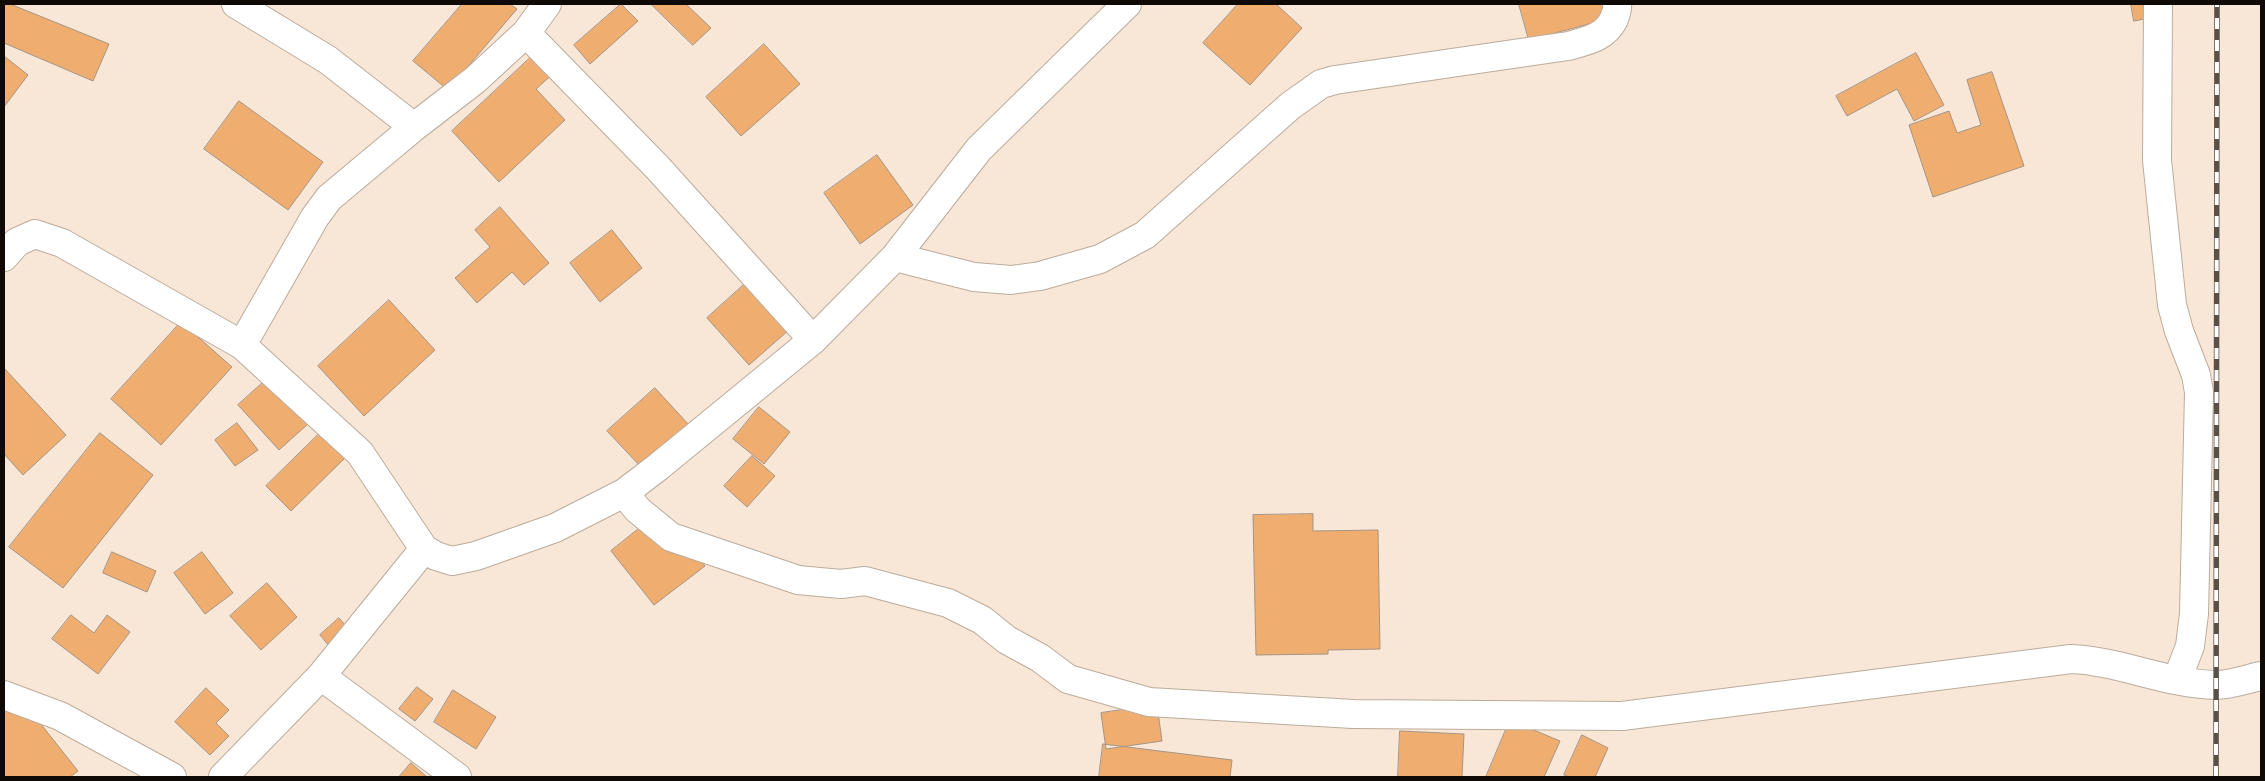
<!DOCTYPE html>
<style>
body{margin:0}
#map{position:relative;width:2265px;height:781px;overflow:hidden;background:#f8e6d6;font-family:"Exo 2",sans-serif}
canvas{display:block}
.frame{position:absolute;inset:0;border:5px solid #100a06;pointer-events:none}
</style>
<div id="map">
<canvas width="2265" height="781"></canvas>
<div class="frame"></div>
</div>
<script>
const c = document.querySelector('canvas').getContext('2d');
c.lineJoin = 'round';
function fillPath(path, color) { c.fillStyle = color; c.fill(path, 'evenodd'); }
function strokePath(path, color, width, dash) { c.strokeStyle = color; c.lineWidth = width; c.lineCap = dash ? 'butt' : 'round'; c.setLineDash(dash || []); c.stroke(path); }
const building = new Path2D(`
 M4,4H10L109,44L93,81L4,43Z
 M462,4H510L517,9L448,90L413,61Z
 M621,4L638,21L590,64L574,45Z
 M651,4H686L711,28L693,45Z
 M1238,4H1276L1302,28L1250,85L1203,43Z
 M1519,4H1616L1619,16L1529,40Z
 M2131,4H2148L2150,18L2134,21Z
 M545,44L564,64L536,89L565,120L499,182L452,131Z
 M764,44L800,84L741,136L706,97Z
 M1916,53L1944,105L1914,121L1897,89L1847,116L1836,96Z
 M4,56L28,75L4,107Z
 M1992,72L2024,166L1933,197L1909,125L1949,111L1957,133L1981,125L1967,80Z
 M239,101L323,162L288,210L204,149Z
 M877,155L913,205L860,244L824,193Z
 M500,207L549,263L524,285L512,272L477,303L455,278L490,247L475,230Z
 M612,230L642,268L600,302L570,263Z
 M748,281L790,329L749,365L707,318Z
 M389,300L435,350L364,416L318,366Z
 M181,322L232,367L161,445L111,399Z
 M4,368L66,435L23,475L4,454Z
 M268,378L309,423L279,450L238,405Z
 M655,388L689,425L642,468L607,431Z
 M759,407L790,432L764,464L733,439Z
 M237,423L258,450L235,466L215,440Z
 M324,429L349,454L291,511L266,486Z
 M100,433L153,475L63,588L9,547Z
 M752,456L775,476L747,507L724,486Z
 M661,511L705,566L654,605L611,551Z
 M1313,514V531L1378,530L1380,649L1328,650V654L1256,655L1253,515Z
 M112,552L156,571L147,592L103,573Z
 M202,552L233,593L205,614L174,573Z
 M267,583L297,617L261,650L230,616Z
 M71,615L94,633L107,615L130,632L98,674L52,639Z
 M339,618L353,634L333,651L320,635Z
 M417,687L433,699L415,721L399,709Z
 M206,688L229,710L216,723L229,736L210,755L175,722Z
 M453,690L496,717L476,749L434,722Z
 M17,694L78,771L70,777H4V705Z
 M1157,705L1162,741L1106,749L1101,713Z
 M1510,720L1560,741L1544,777H1486Z
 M1400,731L1464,734L1462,777H1398Z
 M1582,735L1608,748L1595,777H1569L1564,775Z
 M1103,744L1232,760L1230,777H1099Z
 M411,763L427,777H399Z`);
fillPath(building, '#efae70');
strokePath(building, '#a49485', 1);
const street = new Path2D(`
 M236,4L328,60L414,127
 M2158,4L2157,160L2172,305L2179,331L2196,375L2199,392L2194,614L2190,646L2177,680
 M526,33L658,168L813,340
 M4,257L17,242L35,234L62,243L242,345L360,453L424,549L436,556L452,561L476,556L555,528L624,493L658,467L813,340L895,257L979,149L1127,4
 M895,257L974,277L1011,280L1040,276L1100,259L1145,235L1290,106L1321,84L1335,80L1568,46C1586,41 1605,38 1614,19C1616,13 1618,10 1617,4
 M242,345L315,217L329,198L414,127L475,80L526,33L547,4
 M624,493L638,510L671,537L798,580L841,584L865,581L948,603L982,620L1007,640L1040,658L1068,679L1149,702L1353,714L1622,716L2071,659C2120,661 2166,684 2216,685C2230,685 2247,679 2261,676
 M321,676L457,777
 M4,695L60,716L172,777
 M223,777L321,676L424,549`);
strokePath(street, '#bcac9c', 30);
strokePath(street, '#fff', 28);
const rail = new Path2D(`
 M2216,777L2217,4`);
strokePath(rail, '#595048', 5.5);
strokePath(rail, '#fff', 4, [11]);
</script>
